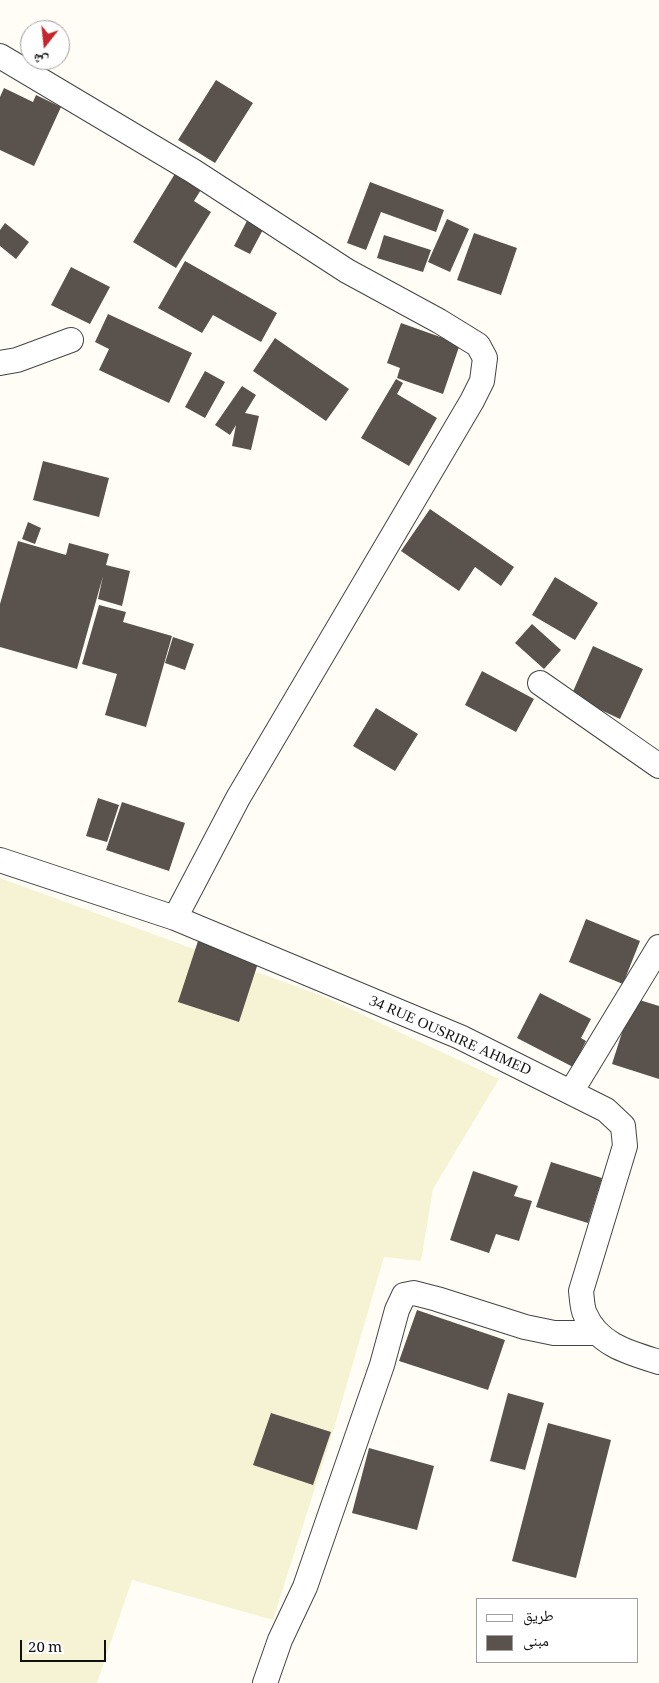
<!DOCTYPE html>
<meta charset="utf-8">
<style>
body{margin:0}
#map{position:relative;width:659px;height:1683px;overflow:hidden;background:#fffdf5;font-family:Georgia,"Noto Naskh Arabic",serif}
canvas{display:block}
.legend{position:absolute;left:476px;top:1598px;width:162px;height:65px;box-sizing:border-box;background:#fff;border:1px solid #a0a0a0;margin:0;padding:6px 9px;list-style:none;font-size:15px;color:#111}
.legend li{display:flex;align-items:center;gap:10px;height:25px}
.legend b{width:25px;border:1px solid #a0a0a0}
.north{position:absolute;left:20px;top:20px;width:50px;height:50px;box-sizing:border-box;background:#fff;border:1px solid #a0a0a0;border-radius:50%;rotate:196deg;font-size:14px;font-weight:700;line-height:20px;text-align:center;color:#111}
.north::after{content:'';display:block;margin:auto;width:18px;height:22px;background:#c4262e;clip-path:polygon(50% 0,100% 100%,50% 72%,0 100%)}
.scale{position:absolute;left:20px;top:1640px;width:86px;height:22px;box-sizing:border-box;border:2px solid #111;border-top:0;padding-left:6px;font-size:15px;line-height:18px;white-space:nowrap;color:#111;-webkit-text-stroke:4px #fff;paint-order:stroke}
</style>
<div id="map">
<canvas width="659" height="1683"></canvas>
<ul class="legend">
<li><b style="height:6px;background:#fff"></b>طريق</li>
<li><b style="height:14px;background:#5a524d"></b>مبنى</li>
</ul>
<div class="north">ش</div>
<div class="scale">20 m</div>
</div>
<script>
const c = document.querySelector('canvas').getContext('2d');
c.lineJoin = 'round';
function fillPath(path, color) { c.fillStyle = color; c.fill(path, 'evenodd'); }
function strokePath(path, color, width, dash) { c.strokeStyle = color; c.lineWidth = width; c.lineCap = dash ? 'butt' : 'round'; c.setLineDash(dash || []); c.stroke(path); }
function label(font, color, halo, rows, align = 'center') {
  c.font = font + ' Georgia,serif'; c.lineWidth = 5; c.setLineDash([]); c.textBaseline = 'middle'; c.strokeStyle = halo; c.fillStyle = color; for (const [text, x, y, turn = 0] of rows) {
    c.save(); c.translate(x, y); c.rotate((+turn || 0) * Math.PI / 180); c.textAlign = isNaN(turn) ? turn : align; if (halo) c.strokeText(text, 0, 0); c.fillText(text, 0, 0); c.restore();
  }
}
fillPath(new Path2D(`
 M0,878L325,997L499,1079L433,1189L421,1261L384,1257L334,1428L273,1620L132,1580L97,1683H0Z`), '#f6f3d4');
fillPath(new Path2D(`
 M216,80L253,103L215,163L178,140Z
 M4,88L33,102L36,95L61,107L34,166L0,150V97Z
 M176,172L202,188L194,201L211,212L176,268L133,242Z
 M370,182L444,210L436,232L381,212L366,250L347,243Z
 M250,215L266,224L250,254L234,246Z
 M447,219L469,229L450,272L428,262Z
 M5,223L29,242L16,259L0,246V230Z
 M474,233L517,248L501,295L457,280Z
 M384,235L431,250L423,272L377,258Z
 M185,261L277,313L261,342L213,315L202,333L158,308Z
 M71,267L110,287L90,324L51,305Z
 M108,314L192,353L169,403L99,370L109,349L95,342Z
 M401,323L460,344L443,394L397,378L400,368L387,363Z
 M275,338L349,389L326,421L253,371Z
 M205,371L225,382L205,418L185,407Z
 M396,379L403,383L397,394L437,418L409,466L361,438Z
 M242,386L256,395L245,413L259,416L251,450L232,446L236,425L230,435L215,425Z
 M43,461L109,478L99,517L33,500Z
 M430,509L514,567L501,586L475,567L459,591L401,551Z
 M28,522L41,528L35,544L22,539Z
 M18,541L66,555L69,543L109,554L106,565L130,571L122,606L98,599L103,576L77,669L0,647V604Z
 M555,577L598,603L575,640L532,615Z
 M99,605L126,612L123,622L172,636L146,727L105,715L117,674L82,664Z
 M532,624L561,650L544,669L515,643Z
 M173,637L194,644L185,670L165,663Z
 M593,646L643,669L620,719L571,696Z
 M482,671L534,699L516,732L465,705Z
 M376,708L418,734L395,771L353,746Z
 M98,798L119,805L107,842L86,836Z
 M122,802L185,823L169,871L106,850Z
 M586,919L640,941L623,984L569,962Z
 M198,941L259,960L239,1022L178,1002Z
 M540,993L591,1019L581,1038L586,1041L573,1067L517,1038Z
 M633,998L659,1006V1079L612,1064Z
 M551,1162L602,1178L588,1223L536,1207Z
 M473,1171L518,1186L514,1196L532,1201L519,1241L496,1234L489,1253L450,1240Z
 M417,1310L505,1340L488,1390L399,1361Z
 M508,1393L544,1403L525,1470L490,1461Z
 M271,1413L331,1432L313,1485L253,1465Z
 M548,1423L611,1440L576,1578L512,1561Z
 M369,1448L434,1466L417,1530L352,1513Z`), '#5a524d');
const street = new Path2D(`
 M0,56L193,171L347,271L439,321L478,345L485,358L482,381L472,401L238,798L175,918
 M0,363L17,360L71,340
 M540,683L659,766
 M0,860L175,918L460,1037L606,1110L623,1126L625,1146L581,1291C582,1298 582,1308 585,1314C598,1345 630,1353 659,1362
 M571,1092L659,947
 M265,1683L280,1640L305,1587L382,1365L397,1310L404,1295L414,1293L437,1299L525,1327L554,1333H596`);
strokePath(street, '#444', 26);
strokePath(street, '#fff', 24);
label('15px', '#111', '#fff', [
 ["34 RUE OUSRIRE AHMED",450,1036,24]
]);
</script>
